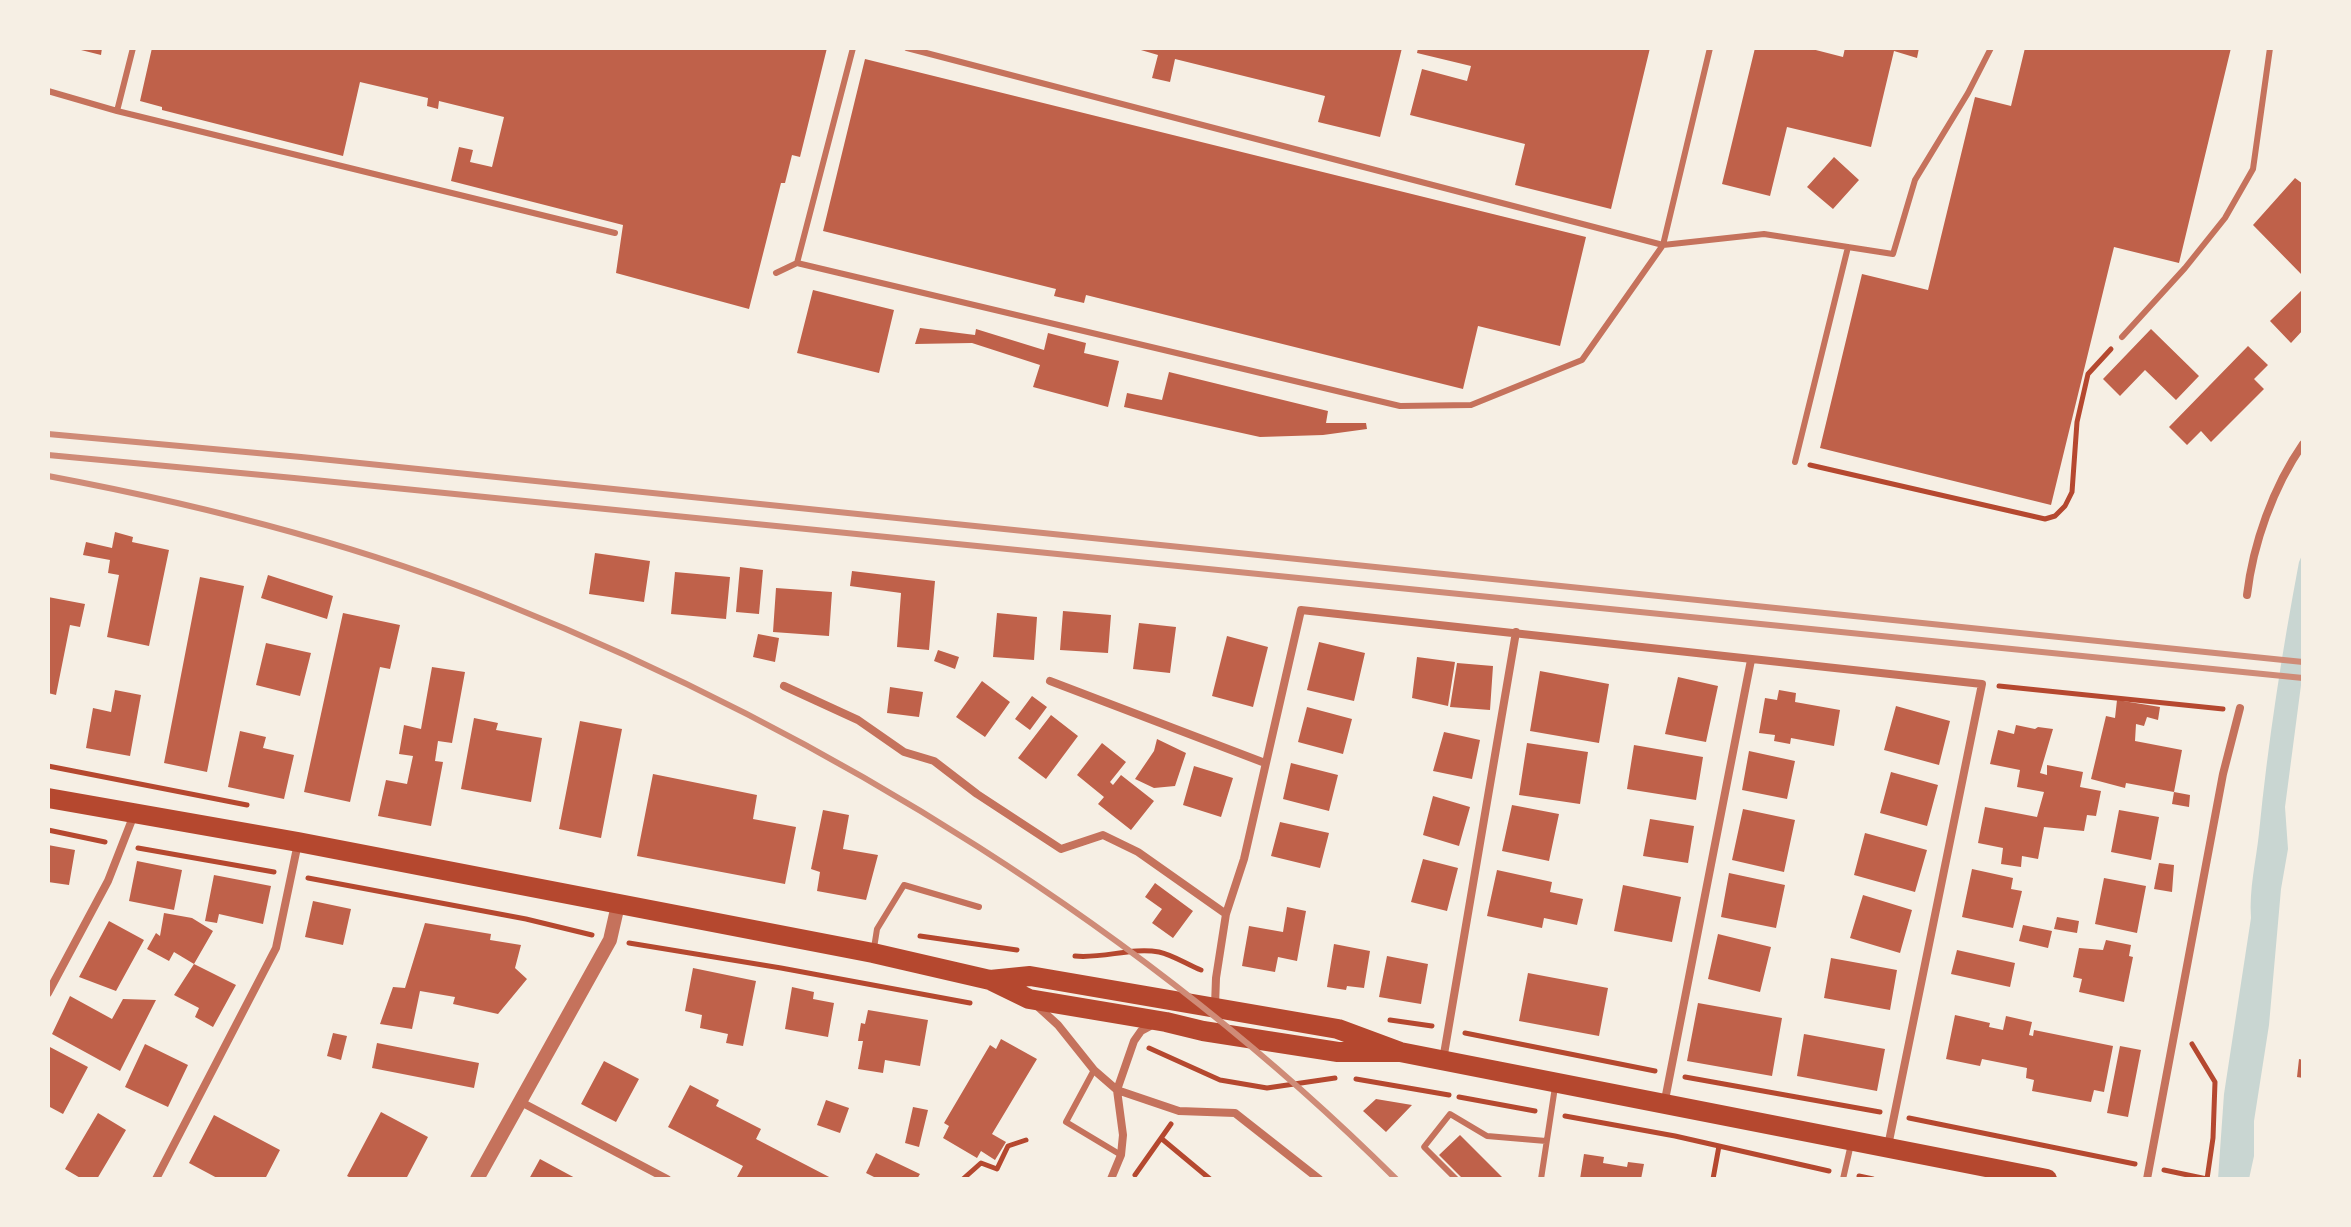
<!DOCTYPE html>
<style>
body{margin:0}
#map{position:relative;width:2351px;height:1227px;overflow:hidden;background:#f6efe4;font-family:"Titillium Web",sans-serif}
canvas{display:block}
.frame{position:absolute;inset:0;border:50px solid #f6efe4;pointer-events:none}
</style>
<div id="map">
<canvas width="2351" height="1227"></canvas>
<div class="frame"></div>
</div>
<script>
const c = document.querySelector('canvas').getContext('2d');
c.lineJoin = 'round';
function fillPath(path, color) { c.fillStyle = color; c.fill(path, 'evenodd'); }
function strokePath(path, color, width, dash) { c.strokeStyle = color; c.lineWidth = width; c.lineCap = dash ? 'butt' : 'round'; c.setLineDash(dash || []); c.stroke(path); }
fillPath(new Path2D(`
 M2303,553V670L2285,807L2288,849L2281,889L2269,1025L2254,1121V1156L2249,1179H2218L2224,1094L2251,918C2249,888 2256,862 2259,833C2268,742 2282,652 2299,562Z`), '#c9d6d2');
fillPath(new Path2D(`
 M73,48H102L101,55Z
 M152,48H827L800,157L792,155L785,183H781L749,309L616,273L623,225L451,181L459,147L473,150L470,162L492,167L504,117L439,101L438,109L427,106L428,98L360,82L343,156L162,110V107L140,101Z
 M1134,48H1402L1380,137L1318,122L1325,96L1175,59L1170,82L1152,78L1158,55Z
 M1418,48H1650L1611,209L1515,185L1525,144L1410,115L1422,69L1467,81L1471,66L1417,53Z
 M1755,48H1808L1843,57L1845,48H1919L1917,58L1894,51L1871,147L1787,127L1770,196L1722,184Z
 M2025,48H2231L2179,263L2114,247L2051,505L1820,448L1862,274L1928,290L1975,97L2011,106Z
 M865,59L1586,237L1560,346L1478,326L1463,389L1086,295L1084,303L1054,296L1056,289L823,231Z
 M1834,157L1859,180L1833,209L1807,187Z
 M2295,178L2303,184V276L2253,225Z
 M2303,289V330L2291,343L2270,321Z
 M813,290L894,310L879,373L797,353Z
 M920,328L975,335L976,329L1044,350L1048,333L1086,343L1084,353L1119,361L1108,407L1033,387L1040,365L972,343L915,344Z
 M2151,329L2199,376L2176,400L2145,370L2120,396L2103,379Z
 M2248,346L2268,365L2254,379L2264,389L2211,442L2201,431L2187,445L2169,427Z
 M1169,372L1328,411L1326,423H1366L1367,429L1323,435L1260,437L1124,407L1127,393L1162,400Z
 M115,532L133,537L132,542L169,550L149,646L107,637L119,575L108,573L110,560L83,555L86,542L112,548Z
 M595,553L650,561L644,602L589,594Z
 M740,567L763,570L759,614L736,612Z
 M852,571L935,581L929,650L897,647L901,593L850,586Z
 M675,572L730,577L726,619L671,614Z
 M268,575L333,596L327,619L261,598Z
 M200,577L244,586L207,772L164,763Z
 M776,588L832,592L829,636L773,632Z
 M48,597L85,604L80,627L70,625L56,695L48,693Z
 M1063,611L1111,615L1108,653L1060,650Z
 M343,613L400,625L390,669L380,667L350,802L304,792Z
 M997,613L1037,617L1034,660L993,657Z
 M1139,623L1176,627L1170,673L1133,669Z
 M758,634L779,638L775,662L753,657Z
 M1227,636L1268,647L1253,707L1212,696Z
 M1319,642L1365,653L1354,701L1307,690Z
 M266,643L311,653L300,696L256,685Z
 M938,650L959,657L955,669L934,661Z
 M1417,657L1455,662L1448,706L1412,698Z
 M1457,663L1493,666L1490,710L1450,707Z
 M432,667L465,672L452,743L438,741L435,761L443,762L431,826L378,816L386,780L407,784L413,756L399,754L404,725L421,729Z
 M1540,671L1609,684L1599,743L1530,731Z
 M1678,677L1718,686L1706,742L1665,734Z
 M982,681L1010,702L985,737L956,717Z
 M890,687L923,692L919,717L887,713Z
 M115,690L141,695L130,756L86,748L93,708L111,712Z
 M1779,690L1796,693L1795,702L1840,710L1834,746L1791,738L1790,744L1774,741L1775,735L1759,733L1765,698L1777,700Z
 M1032,696L1047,707L1030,730L1015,719Z
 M2117,700L2160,707L2158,720L2147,717L2144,726L2136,724L2135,741L2182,750L2174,792L2126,783L2125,788L2091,779L2106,716L2115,718Z
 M1896,706L1950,721L1939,765L1884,750Z
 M1307,707L1352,719L1343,754L1298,742Z
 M1051,715L1078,736L1046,779L1018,758Z
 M474,718L498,723L496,730L542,738L531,802L461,789Z
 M580,721L622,729L601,838L559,829Z
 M2016,725L2035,729L2038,727L2053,729L2040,773L2047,775V765L2083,772L2080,787L2101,791L2096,816L2087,815L2084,831L2044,827L2038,859L2022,856L2021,867L2001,864L2003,848L1978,843L1985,807L2037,817L2044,792L2017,787L2020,770L1990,764L1998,730L2014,734Z
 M240,731L266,737L263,748L294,755L284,799L228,787Z
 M1444,732L1480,740L1472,779L1433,771Z
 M1157,739L1186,753L1175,786L1154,788L1135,779L1154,751Z
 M1102,743L1126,762L1110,782L1113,785L1121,775L1154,801L1131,830L1098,804L1104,797L1077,775Z
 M1527,743L1588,752L1580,804L1519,795Z
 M1634,745L1703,757L1696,800L1627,789Z
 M1749,751L1795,761L1787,799L1742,790Z
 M1291,763L1338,775L1329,811L1283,799Z
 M1194,766L1233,778L1221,817L1183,805Z
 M1891,772L1938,785L1927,826L1880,813Z
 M653,774L757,795L753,819L796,827L785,884L637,856Z
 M2174,792L2190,795L2189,807L2172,804Z
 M1433,796L1470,807L1459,846L1423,835Z
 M1512,805L1559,814L1549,861L1502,851Z
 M1743,809L1795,820L1784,872L1732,860Z
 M823,810L849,815L843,849L878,855L866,900L817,891L820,872L811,869Z
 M2119,810L2159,817L2151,860L2111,852Z
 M1650,819L1694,826L1688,863L1643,856Z
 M1280,822L1329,833L1320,868L1271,856Z
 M1865,833L1927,850L1915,892L1854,875Z
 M48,845L75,850L69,885L48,882Z
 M1423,859L1458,868L1447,911L1411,902Z
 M137,861L182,870L174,910L129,901Z
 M2159,863L2174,865L2172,892L2154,889Z
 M1972,869L2013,878L2011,889L2022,891L2013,928L1962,917Z
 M1497,870L1552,882L1550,892L1583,899L1577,925L1544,918L1542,928L1487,916Z
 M1729,873L1785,885L1776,928L1721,917Z
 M214,875L271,886L263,924L219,914L217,923L205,921Z
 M2104,878L2146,886L2137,933L2095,924Z
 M1155,883L1193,911L1173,938L1152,923L1162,909L1145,897Z
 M1623,885L1681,897L1672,942L1614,931Z
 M1863,895L1912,910L1900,953L1850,938Z
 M313,901L351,909L343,945L305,937Z
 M1287,907L1306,911L1297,961L1278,957L1275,972L1242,966L1249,926L1283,932Z
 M164,913L192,918L213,931L194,964L174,952L169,961L147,949L156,933L160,936Z
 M2057,917L2079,921L2077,933L2054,929Z
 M109,921L144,940L116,991L79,977Z
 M425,923L491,934L490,940L521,945L515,968L527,979L498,1014L453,1004L455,997L420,991L412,1029L380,1024L393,987L405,988Z
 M2023,925L2052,931L2048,948L2019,941Z
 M1718,934L1771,947L1760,992L1708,979Z
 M2106,940L2131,945L2129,956L2133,957L2124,1002L2079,992L2082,979L2073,977L2079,948L2103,950Z
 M1334,944L1370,951L1364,988L1347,986L1346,990L1327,987Z
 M1957,950L2015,963L2010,987L1951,974Z
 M1387,956L1428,964L1421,1004L1379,997Z
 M1831,958L1897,970L1890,1010L1824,998Z
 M194,964L236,985L213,1027L195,1017L199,1008L174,995Z
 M693,968L756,981L743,1046L726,1043L728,1034L700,1028L702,1015L685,1011Z
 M1528,973L1608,988L1599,1036L1519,1021Z
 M792,987L814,992L813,999L834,1003L828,1037L785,1029Z
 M70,996L112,1019L123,999L156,1000L120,1071L52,1034Z
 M1698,1003L1782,1018L1772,1076L1687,1061Z
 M868,1010L928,1020L920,1066L885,1060L883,1073L858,1069L863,1041H858L861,1023L865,1024Z
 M1955,1015L1990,1023L1989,1027L2003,1030L2006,1016L2032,1022L2029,1035L2033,1036L2034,1030L2113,1046L2104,1092L2094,1090L2091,1102L2032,1091L2034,1080L2026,1078L2027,1068L1982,1059L1980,1066L1946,1059Z
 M333,1033L347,1036L341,1060L327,1056Z
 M1804,1034L1885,1049L1877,1091L1797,1076Z
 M1001,1039L1037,1059L992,1134L1006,1142L995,1160L981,1151L977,1158L943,1138L949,1126L944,1123L990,1045L996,1049Z
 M377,1043L479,1063L474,1088L372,1068Z
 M145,1044L188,1065L168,1107L125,1087Z
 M48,1046L88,1067L63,1114L48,1106Z
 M2120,1046L2141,1050L2128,1117L2107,1113Z
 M2299,1059L2303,1060V1078L2297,1077Z
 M604,1061L639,1079L616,1122L581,1104Z
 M690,1085L719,1100L716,1106L761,1129L756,1139L833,1179L737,1177L743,1166L668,1127Z
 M1376,1099L1412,1105L1386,1132L1363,1111Z
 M826,1100L849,1108L840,1133L817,1125Z
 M913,1107L928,1110L919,1147L905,1143Z
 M381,1112L428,1137L406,1179H353L347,1176Z
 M98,1113L126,1130L97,1179H82L65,1169Z
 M214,1115L280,1150L265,1179H219L189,1163Z
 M1460,1135L1504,1179H1463L1439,1155Z
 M876,1153L920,1174L917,1179H878L866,1173Z
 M1584,1154L1604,1157L1603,1163L1627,1167L1628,1162L1644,1164L1641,1179H1580Z
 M540,1159L577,1179H529Z`), '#bf614a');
strokePath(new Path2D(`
 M1810,465L2045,519L2055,516L2065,506L2072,492L2077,422L2088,374L2111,349
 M1999,686L2223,709
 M48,766L247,805
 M48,830L105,842
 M138,848L274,872
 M308,878L526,919L592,935
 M920,936L1017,950
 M629,943L781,968L970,1003
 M1075,956C1103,959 1131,947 1159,952C1173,955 1188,965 1201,970
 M1390,1020L1432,1026
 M1465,1033L1655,1071
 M1149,1048L1220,1080L1267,1088L1335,1078
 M1685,1077L1880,1112
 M1356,1079L1449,1095
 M1459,1097L1535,1111
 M1565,1116L1675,1136L1829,1171
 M1909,1118L2135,1164
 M1162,1139L1210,1179
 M2164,1170L2207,1179L2213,1138L2215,1082L2192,1044
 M1135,1175L1171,1124
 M1859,1176L1873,1179
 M963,1179L981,1163L997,1169L1008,1146L1026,1140
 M1713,1179L1719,1146`), '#b5482f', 5);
strokePath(new Path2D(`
 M907,48L1663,245L1764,234L1893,254L1915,180L1968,93L1991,48
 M48,91L117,111L615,233
 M117,111L133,48
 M797,263L853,48
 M776,273L797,263L1400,406L1471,405L1582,360L1663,245L1710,48
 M2122,337L2185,268L2225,218L2253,169L2270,48
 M1795,462L1848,247
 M874,948L877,929L904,885L979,907
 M1094,1070L1066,1122L1121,1155
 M1456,1179L1424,1147L1450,1114L1487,1136L1546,1141
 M1541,1179L1555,1087
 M1843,1179L1851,1144`), '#c5725c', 6);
strokePath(new Path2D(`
 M2247,595C2253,544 2273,487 2303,444
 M1050,681L1265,763
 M784,686L858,720L904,752L934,761L977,794L1061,849L1103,835L1138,852L1226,914
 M48,993L108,881L135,812
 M1035,1004L1058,1025L1094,1070L1117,1090L1179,1111L1235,1113L1319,1179
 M1215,1006L1216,978L1226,914L1244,859L1301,610L1982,684L1888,1146
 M1443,1060L1516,632
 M519,1101L667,1179
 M1664,1105L1751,660
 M156,1179L276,948L298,843
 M1111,1179L1121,1155L1123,1135L1117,1090L1134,1041L1141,1031L1154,1024
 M2147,1179L2223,774L2240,708`), '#c5725c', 8);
strokePath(new Path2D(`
 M477,1179L610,940L618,905`), '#c5725c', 14);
strokePath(new Path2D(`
 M48,798L298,842L873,953L990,980L1029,999L1166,1022L1203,1031L1338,1052H1400
 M990,980L1030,976L1338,1029L1400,1052L2047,1179`), '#b5482f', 20);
strokePath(new Path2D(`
 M48,434L301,457L2303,662
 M48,455L294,478L2303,678
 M48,476C202,505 357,544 503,603C828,733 1147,931 1396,1179`), '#cf8b77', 6);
</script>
